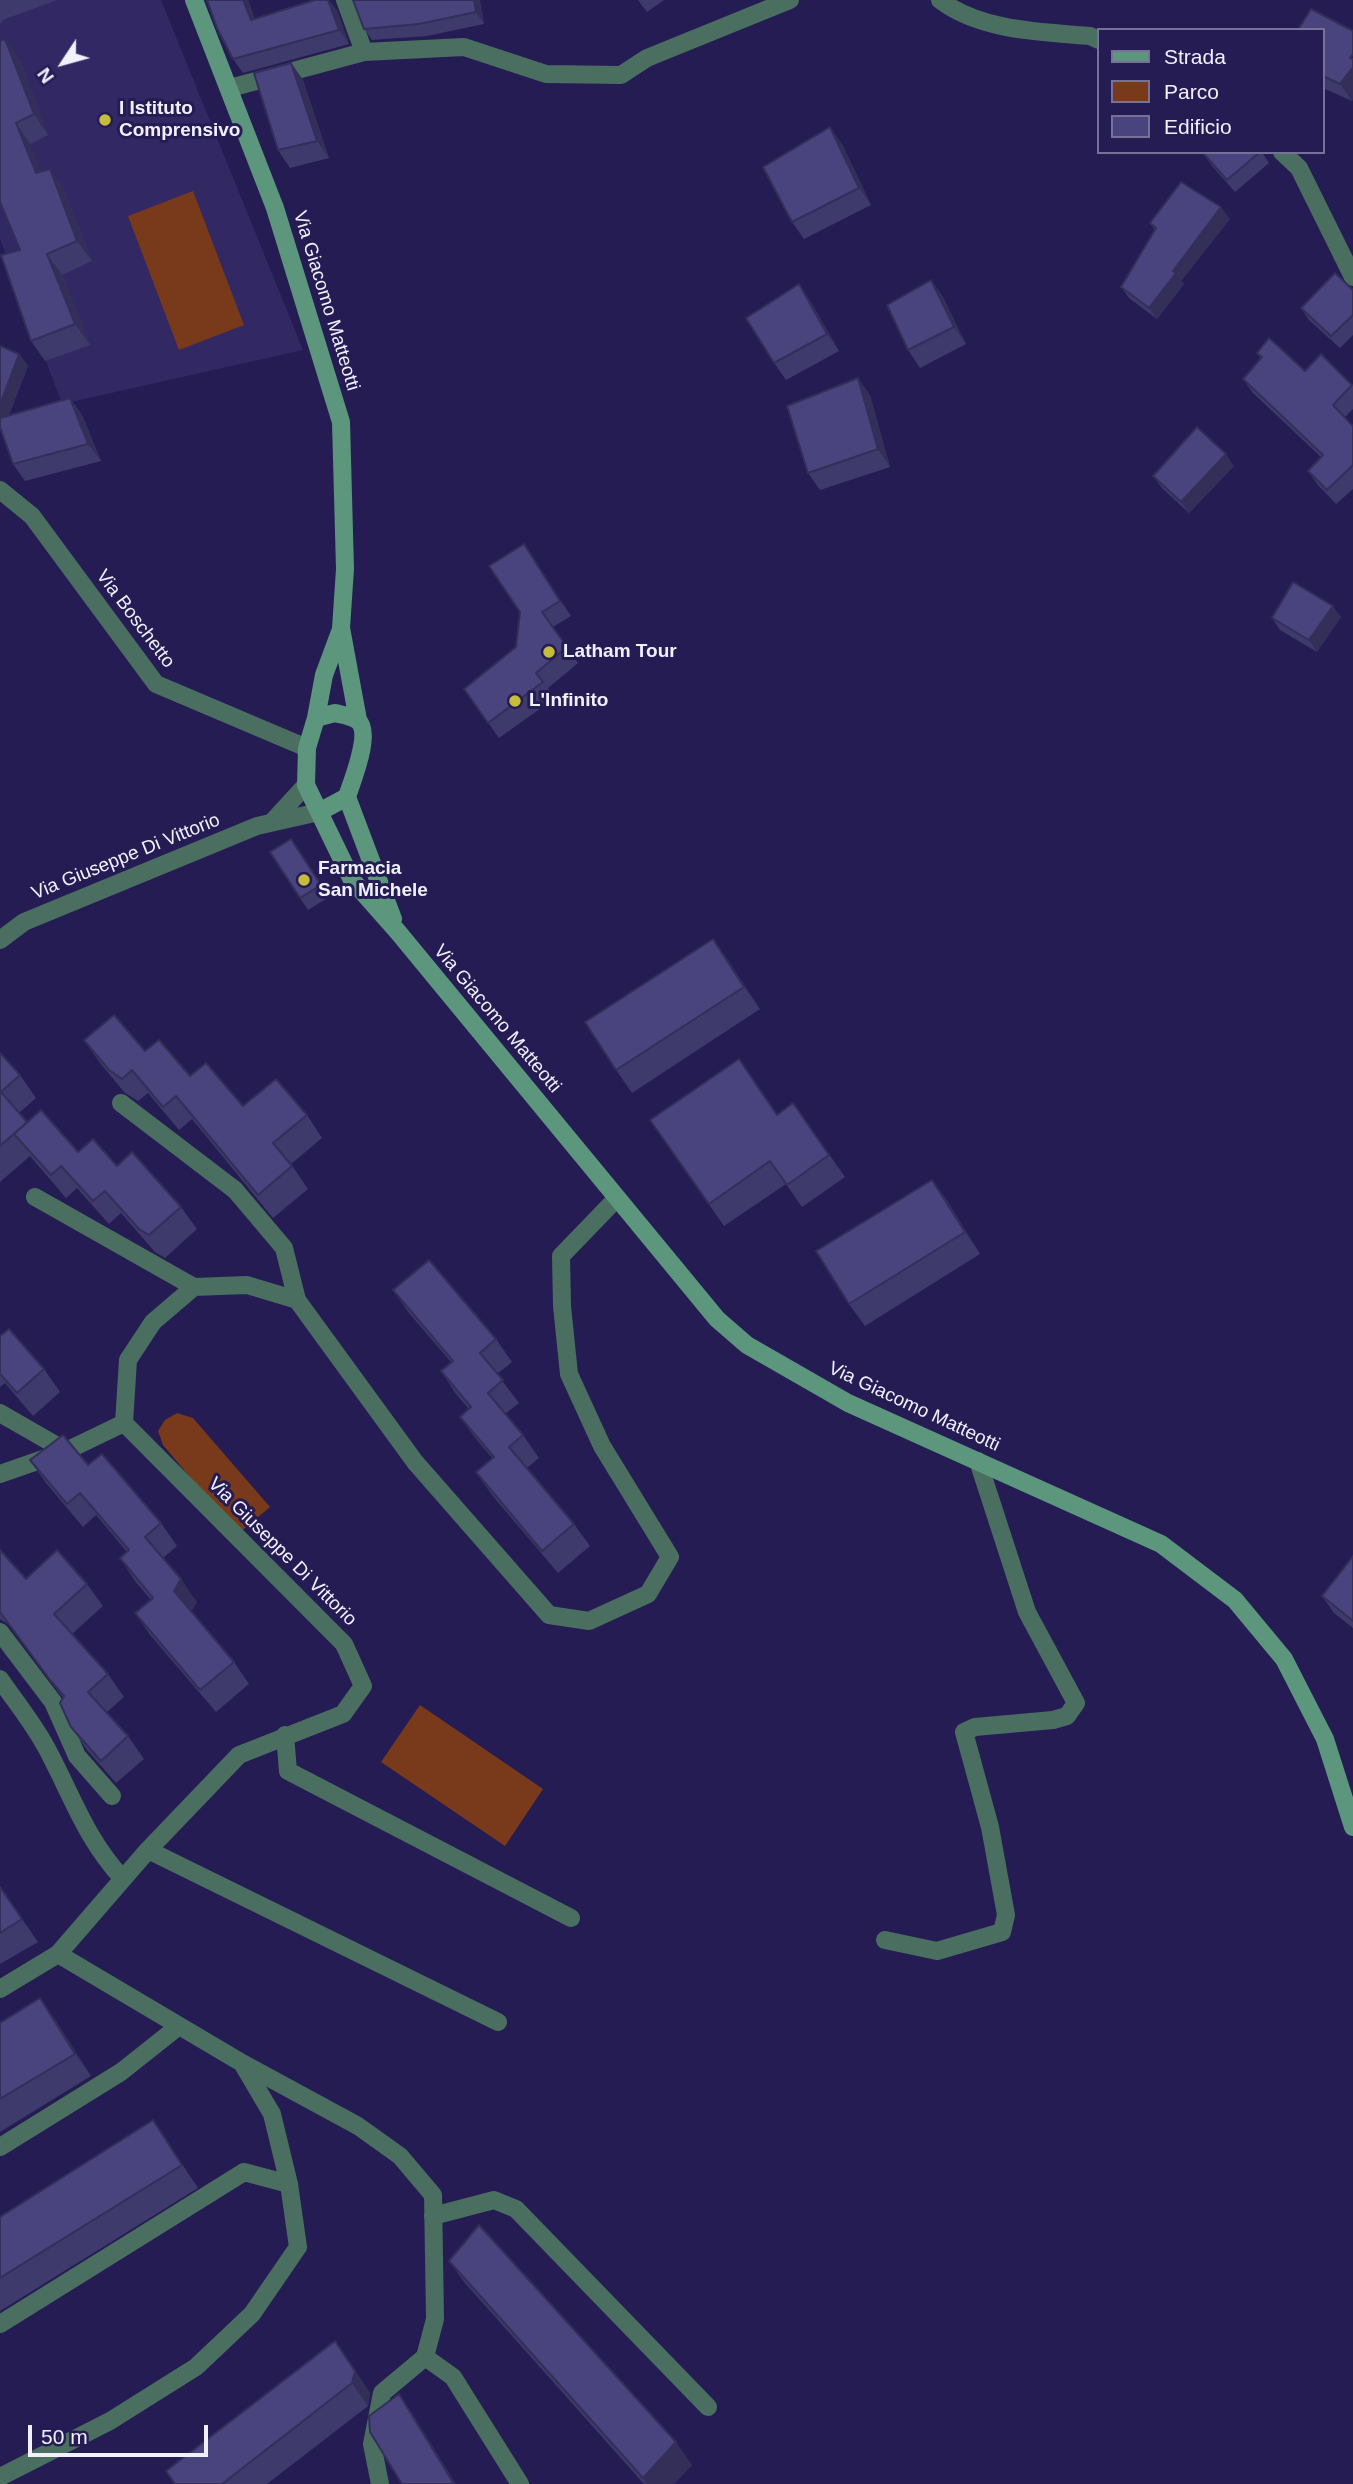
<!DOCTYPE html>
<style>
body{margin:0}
#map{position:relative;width:1353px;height:2484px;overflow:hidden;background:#251c54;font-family:Arial,sans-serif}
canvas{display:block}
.legend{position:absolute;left:1097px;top:28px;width:228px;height:126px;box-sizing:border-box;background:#251c54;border:2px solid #767198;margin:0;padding:9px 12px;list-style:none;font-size:21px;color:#f0f0fe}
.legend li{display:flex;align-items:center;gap:14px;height:35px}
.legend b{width:35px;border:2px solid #767198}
.north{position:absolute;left:28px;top:28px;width:70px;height:70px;-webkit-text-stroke:5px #251c54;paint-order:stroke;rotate:234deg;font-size:19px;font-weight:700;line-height:28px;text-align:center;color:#f0f0fe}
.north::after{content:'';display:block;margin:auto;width:24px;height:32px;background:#f0f0fe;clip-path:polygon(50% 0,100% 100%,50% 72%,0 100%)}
.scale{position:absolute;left:28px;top:2425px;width:180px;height:32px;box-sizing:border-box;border:4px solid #f0f0fe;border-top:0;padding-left:9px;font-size:21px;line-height:24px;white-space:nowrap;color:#f0f0fe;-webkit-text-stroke:5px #251c54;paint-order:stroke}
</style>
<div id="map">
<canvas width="1353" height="2484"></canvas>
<ul class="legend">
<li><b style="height:9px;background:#5b967d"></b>Strada</li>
<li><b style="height:19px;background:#783a1a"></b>Parco</li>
<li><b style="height:19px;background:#49437e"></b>Edificio</li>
</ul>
<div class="north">N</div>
<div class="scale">50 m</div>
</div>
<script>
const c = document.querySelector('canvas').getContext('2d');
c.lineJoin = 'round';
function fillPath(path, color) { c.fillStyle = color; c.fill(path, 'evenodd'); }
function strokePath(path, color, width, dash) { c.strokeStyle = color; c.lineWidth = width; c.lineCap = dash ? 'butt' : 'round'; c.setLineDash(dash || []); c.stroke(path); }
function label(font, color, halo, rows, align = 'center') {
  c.font = font + ' Arial,sans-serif'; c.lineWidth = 6; c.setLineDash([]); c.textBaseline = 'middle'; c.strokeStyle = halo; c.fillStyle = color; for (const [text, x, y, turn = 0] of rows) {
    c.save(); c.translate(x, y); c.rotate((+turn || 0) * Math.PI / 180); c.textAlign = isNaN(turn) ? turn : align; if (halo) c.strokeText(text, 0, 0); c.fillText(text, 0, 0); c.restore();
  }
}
fillPath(new Path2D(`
 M0,0H161L303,350L62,404L0,239Z`), '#322864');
fillPath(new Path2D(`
 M193,191L244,325L179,350L128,216Z
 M177,1413L193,1418L270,1507L238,1534L163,1445L158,1431L165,1420Z
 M420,1705L543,1789L505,1846L381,1762Z`), '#783a1a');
strokePath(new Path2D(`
 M345,0L364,52
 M940,0C980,31 1042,32 1090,36L1099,40
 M230,88L364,52L464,47L546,74L621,75L647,58L790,0
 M1282,152L1299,168L1353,277
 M0,490L32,516L156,684L307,748
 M272,822L306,785
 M0,940L24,922L257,826L319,812
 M121,1103L235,1190L284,1248L297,1300L415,1462L549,1615L589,1621L648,1594L670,1557L602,1446L569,1374L562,1306L561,1256L617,1198
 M35,1197L194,1287
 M0,1413L66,1451
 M0,1474L66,1451L124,1423
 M0,1632L53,1702L77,1756L112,1796
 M0,1679C15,1701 33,1723 46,1747C72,1795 85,1838 123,1879
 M285,1735L288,1771L571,1918
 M148,1850L498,2022
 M885,1940L937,1951L1002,1932L1006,1915L990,1827L964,1732L975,1727L1053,1720L1067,1716L1076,1703L1027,1612L978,1461
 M0,1989L58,1954L148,1850L239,1755L343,1714L363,1686L344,1644L124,1423L128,1360L153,1322L194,1287L247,1285L297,1300
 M242,2063L358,2126L400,2156L433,2195L435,2319L425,2357L382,2393L372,2444L380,2484
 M0,2147L121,2072L179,2026
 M433,2216L494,2200L516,2209L708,2407
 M0,2324L244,2172L289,2184
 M425,2357L453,2377L520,2484
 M0,2477L110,2421L196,2367L252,2314L298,2247L289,2184L272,2114L242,2063L58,1954`), '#4a6e5f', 18);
strokePath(new Path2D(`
 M194,0L275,208L341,422L345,569L341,628L358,720
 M335,713C342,715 351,716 357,720C373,731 352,781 347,797L319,812L306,785L307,748L316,718Z
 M316,718L324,675L340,632
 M347,797L393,919
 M319,812L352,880L398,932L717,1319L747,1345L848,1403L1161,1544L1235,1600L1284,1659L1325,1739L1353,1827`), '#5b967d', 18);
fillPath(new Path2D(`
 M0,0H57L3,20L0,24Z
 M248,0L255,19L337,10L349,44L243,73L233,59Z
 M353,0H480L484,24L427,36L372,40L364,29Z
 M638,0H664L647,12Z
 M1323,30L1352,101L1323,88Z
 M5,39L20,59L48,135L30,144L41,172L50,169L64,190L92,261L62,275L90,345L45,361L31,341L20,250Z
 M291,63L303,80L329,158L290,168L278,150Z
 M842,144L871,205L804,239L792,222Z
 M1206,152H1262L1269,163L1235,192L1212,166L1204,154Z
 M1230,219L1181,281L1184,284L1157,319L1129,298L1121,287L1155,231L1150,223Z
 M931,280L943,297L966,344L920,368L908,350Z
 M1353,290V335L1340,348L1309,320L1301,308Z
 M811,302L839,351L786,380L774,363Z
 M1257,353L1305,371L1321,354L1353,386V409L1345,417L1353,426V489L1336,504L1318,485L1308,471L1321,457L1253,393L1243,379L1261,359Z
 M19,354L28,366L9,415L70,398L82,415L101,461L25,481L13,464L0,427Z
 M870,395L890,467L820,490L808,473Z
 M1234,466L1189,513L1162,488L1153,476Z
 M524,544L571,616L553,627L578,663L548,688L555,698L499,738L464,689L516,647L520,612Z
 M1341,617L1317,652L1280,630L1272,618Z
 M299,850L329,897L308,910L300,898Z
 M713,939L760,1009L632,1093L616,1070Z
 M84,1040L145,1051L243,1106L307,1115L322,1138L291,1164L308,1189L273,1218L192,1119L179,1130L148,1093L138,1101L125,1093L100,1063Z
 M0,1053L20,1075L36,1098L19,1113L27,1123L78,1152L117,1166L181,1207L197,1229L165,1258L155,1252L121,1213L109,1224L77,1188L66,1198L30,1156L0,1182Z
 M793,1103L845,1177L802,1207L786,1184L724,1226L650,1120L777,1115Z
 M932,1180L948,1202L980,1254L865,1326L849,1304Z
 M393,1290L496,1339L512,1362L497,1374L519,1403L505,1414L523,1435L539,1458L527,1468L574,1524L590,1546L558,1573L492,1495L476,1472L493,1459L476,1439L460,1417L469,1409L456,1394L441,1371L451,1362L409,1313Z
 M0,1336L44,1369L60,1392L33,1416L5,1383L0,1387Z
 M30,1460L88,1465L161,1523L177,1546L163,1558L197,1602L191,1612L234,1662L249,1684L216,1712L151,1636L135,1613L151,1600L135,1581L120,1558L127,1552L96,1515L83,1527L46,1483Z
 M0,1550L26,1579L87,1584L103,1606L72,1634L108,1674L124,1697L107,1712L128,1736L144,1759L116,1783L87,1750L71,1727L63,1698L9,1625L0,1619Z
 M1353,1556V1628L1334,1613L1322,1596Z
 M0,1887L38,1942L0,1964Z
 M40,1998L56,2021L91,2076L0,2132V2023Z
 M168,2143L198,2188L0,2311V2217Z
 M449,2261L692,2465L674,2484H644L465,2283Z
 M335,2341L370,2393L368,2406L267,2484H175Z`), '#3f3a6c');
fillPath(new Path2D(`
 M243,0H248L260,34L251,20Z
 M328,0H329L337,10L349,44L339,30Z
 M474,0H480L484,24L476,12Z
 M5,39L20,59L48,135L34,114Z
 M291,63L303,80L329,158L317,141Z
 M1353,67V100L1352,101L1340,84Z
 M16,123L30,144L50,194L36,173Z
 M830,127L842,144L871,205L859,188Z
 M50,169L64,190L92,261L77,241Z
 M1221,207L1230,219L1181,281L1184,284L1157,319L1149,308L1173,271Z
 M47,254L62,275L90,345L75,324Z
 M931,280L943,297L966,344L954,327Z
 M799,284L811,302L839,351L827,334Z
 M19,354L28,366L5,425L0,418V405Z
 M858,378L870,395L890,467L878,449Z
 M70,398L82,415L101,461L88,444Z
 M1226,454L1234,466L1189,513L1181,502Z
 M524,544L535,560L571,616L560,601Z
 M1333,606L1341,617L1317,652L1309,640Z
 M713,939L729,961L760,1009L744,987Z
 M932,1180L948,1202L980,1254L965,1232Z
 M181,1579L197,1602L189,1614L174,1591Z
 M40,1998L56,2021L91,2076L75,2054Z
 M350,2364L370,2393L368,2406L352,2383Z
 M399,2394L414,2416L456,2484H454Z
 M676,2442L692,2465L674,2484H647L643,2478Z`), '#332f58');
const building = new Path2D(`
 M207,0H243L251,20L315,0H328L339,30L233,59L217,28Z
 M353,0H474L476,12L419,24L364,29Z
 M1311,9L1353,31V54L1350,58L1353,59V67L1340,84L1323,76V30H1298Z
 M5,39L34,114L16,123L36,173L50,169L77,241L47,254L75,324L31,341L1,255L20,250L0,202V41Z
 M291,63L317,141L278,150L254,73Z
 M830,127L859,188L792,222L763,167Z
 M1206,152H1260L1227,180L1204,154Z
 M1181,182L1221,207L1173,271L1176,273L1149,308L1121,287L1156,228L1150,223Z
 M1335,273L1353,290V315L1331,336L1301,308Z
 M931,280L954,327L908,350L887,305Z
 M799,284L827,334L774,363L746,318Z
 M1269,338L1305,371L1321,354L1352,385L1333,405L1353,426V465L1327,490L1308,471L1323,455L1243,379L1262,357L1257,353Z
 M0,346L19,354L0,405Z
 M858,378L878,449L808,473L787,406Z
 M70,398L88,444L13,464L0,427V418Z
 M1197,427L1226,454L1181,502L1153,476Z
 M524,544L560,601L542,612L567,647L536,673L543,682L488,723L464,689L516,647L520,612L489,566Z
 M1293,582L1333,606L1309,640L1272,618Z
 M291,839L321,885L300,898L270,852Z
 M713,939L744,987L616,1070L585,1022Z
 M114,1015L145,1051L159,1040L190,1076L206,1063L243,1106L276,1079L307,1115L273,1143L292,1166L258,1195L176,1096L163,1107L132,1070L122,1079L109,1070L84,1040Z
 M0,1053L20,1075L1,1092L27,1122L0,1146Z
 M739,1059L777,1115L793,1103L829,1155L787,1185L770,1161L709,1204L650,1120Z
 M41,1110L78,1152L93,1139L117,1166L132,1152L181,1207L149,1235L139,1229L105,1191L93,1201L61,1166L51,1175L14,1134Z
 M932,1180L965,1232L849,1304L816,1251Z
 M429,1260L496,1339L480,1353L503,1380L488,1393L523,1435L509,1447L574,1524L542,1551L476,1472L494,1457L460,1417L471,1407L441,1371L453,1361L393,1290Z
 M9,1329L44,1369L17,1393L0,1374V1336Z
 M63,1435L88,1465L102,1454L161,1523L145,1537L181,1579L174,1591L234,1662L200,1690L135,1613L153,1598L120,1558L129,1550L80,1493L67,1504L30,1460Z
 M0,1550L26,1579L57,1550L87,1584L54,1614L108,1674L88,1692L128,1736L101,1761L71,1727L60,1703L64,1696L50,1680L0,1612Z
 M1353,1556V1621L1322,1596Z
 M0,1887L22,1919L0,1933Z
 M40,1998L75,2054L0,2099V2023Z
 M153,2120L182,2165L0,2278V2217Z
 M479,2225L676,2442L643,2478L449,2261Z
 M335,2341L355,2371L352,2383L222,2484H175L166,2471Z
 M399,2394L454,2484H402L370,2432L369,2416Z`);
fillPath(building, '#49437e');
strokePath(building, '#332f58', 2);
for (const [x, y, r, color] of [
 [105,120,7,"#c5bc3d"],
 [549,652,7,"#c5bc3d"],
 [515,701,7,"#c5bc3d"],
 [304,880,7,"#c5bc3d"]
]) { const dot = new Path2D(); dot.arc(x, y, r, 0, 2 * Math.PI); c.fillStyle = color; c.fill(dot); strokePath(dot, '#251c54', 2.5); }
label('bold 19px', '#f0f0fe', '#251c54', [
 ["I Istituto",119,109],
 ["Comprensivo",119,131],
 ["Latham Tour",563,652],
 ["L'Infinito",529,701],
 ["Farmacia",318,869],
 ["San Michele",318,891]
], 'left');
label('19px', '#f0f0fe', '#251c54', [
 ["Via Giacomo Matteotti",326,301,73],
 ["Via Boschetto",135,619,53],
 ["Via Giuseppe Di Vittorio",126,857,-22],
 ["Via Giacomo Matteotti",497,1019,50],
 ["Via Giacomo Matteotti",914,1407,25],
 ["Via Giuseppe Di Vittorio",282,1552,45]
]);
</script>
